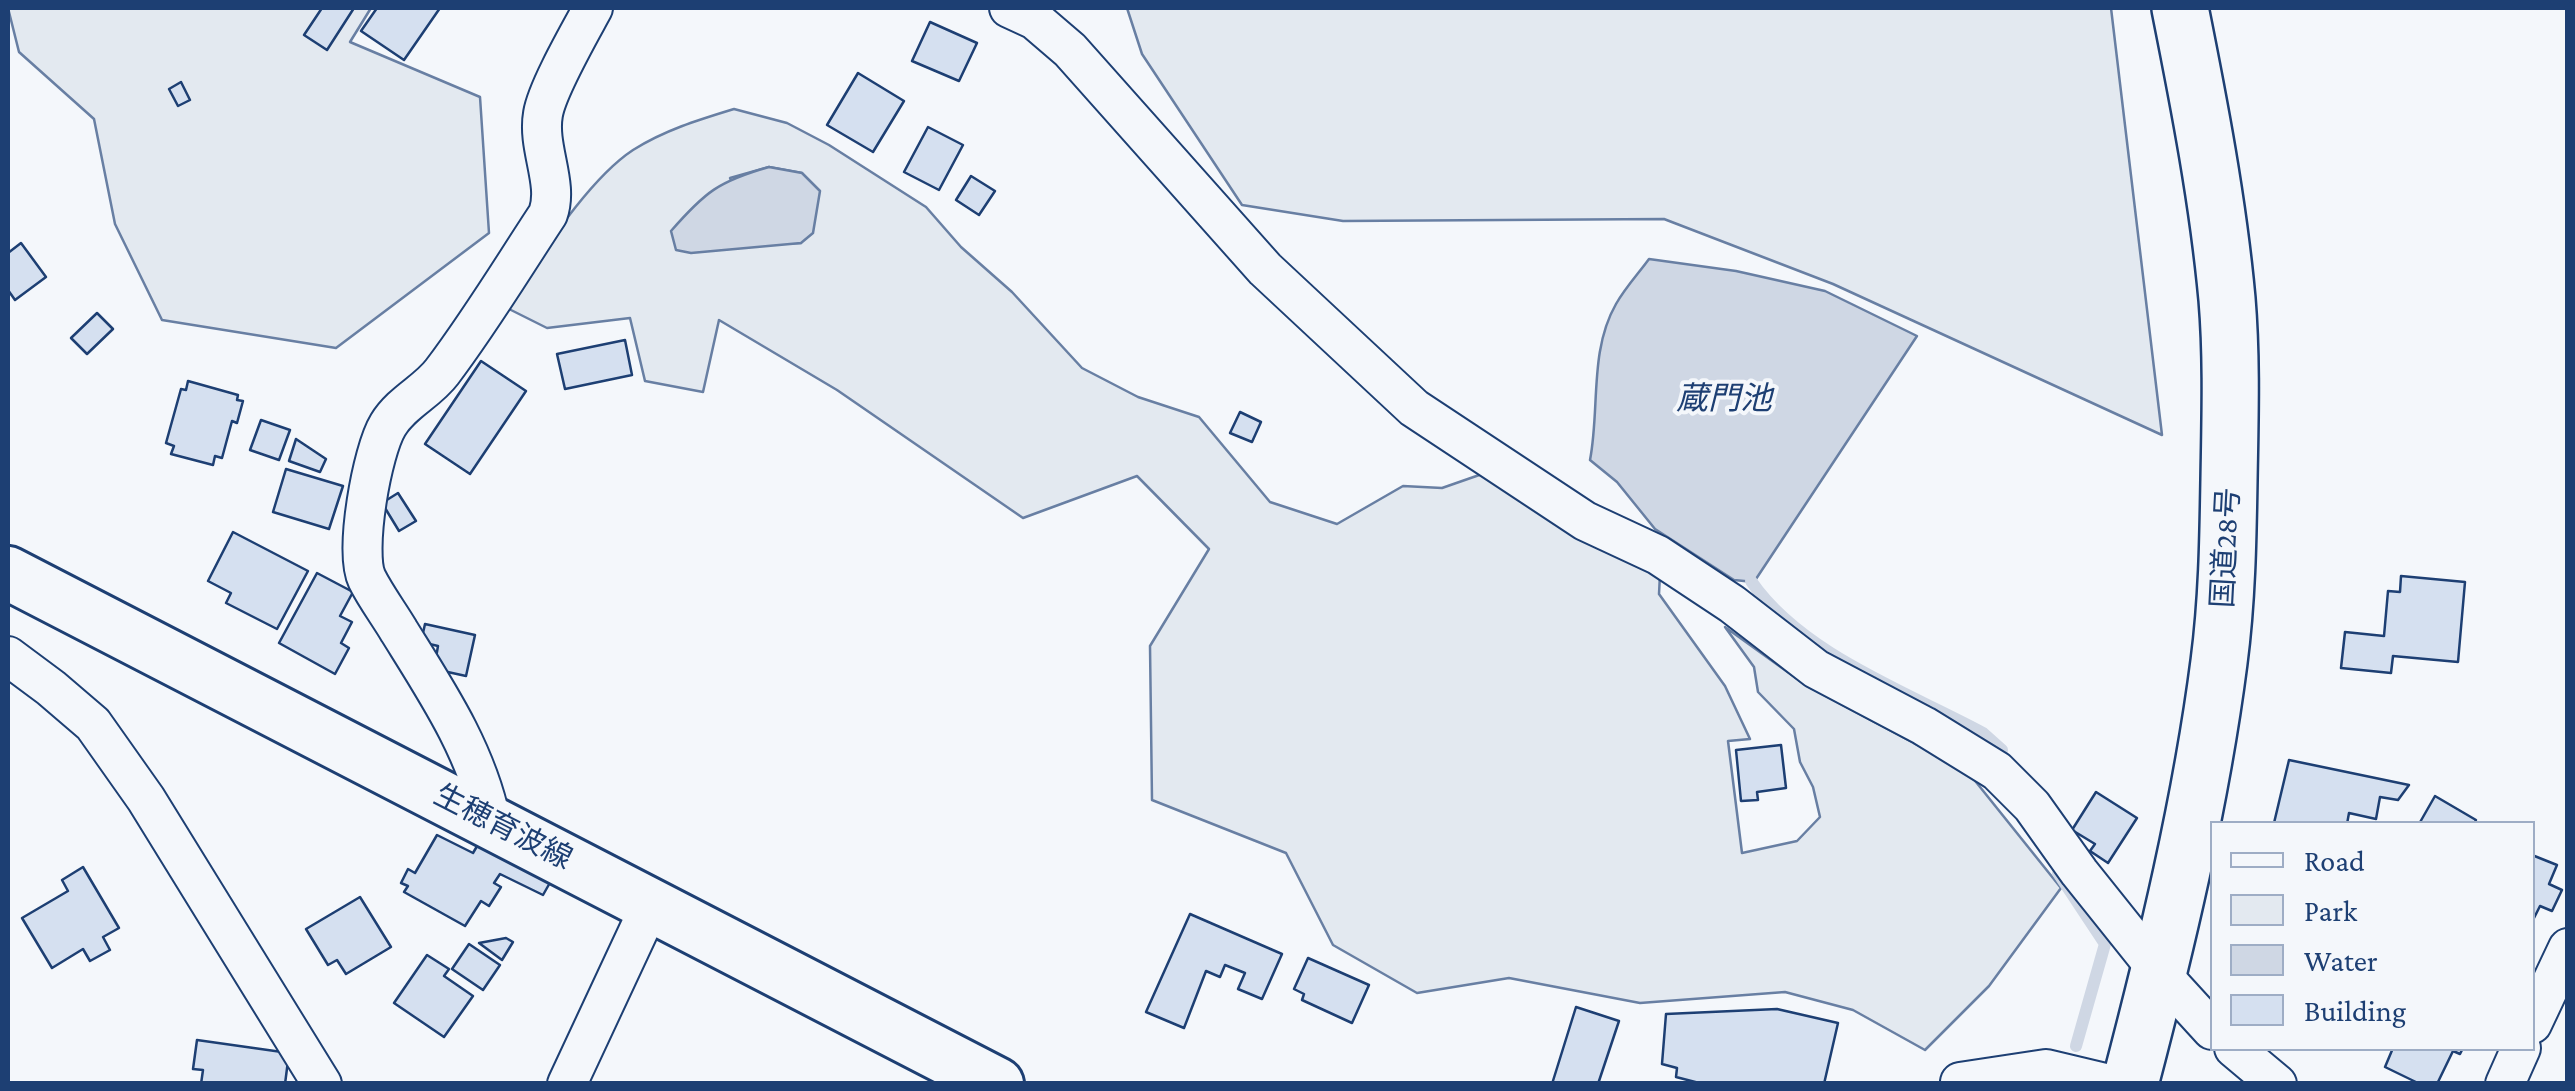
<!DOCTYPE html>
<meta charset="utf-8">
<style>
body{margin:0}
#map{position:relative;width:2575px;height:1091px;overflow:hidden;background:#f4f7fb;font-family:"Crimson Pro",serif}
canvas{display:block}
.frame{position:absolute;inset:0;border:10px solid #1d3f73;pointer-events:none}
.legend{position:absolute;left:2210px;top:821px;width:325px;height:230px;box-sizing:border-box;background:#f4f7fb;border:2px solid #9eadc5;margin:0;padding:12px 18px;list-style:none;font-size:30px;color:#1d3f73}
.legend li{display:flex;align-items:center;gap:20px;height:50px}
.legend b{width:50px;border:2px solid #9eadc5}
</style>
<div id="map">
<canvas width="2575" height="1091"></canvas>
<div class="frame"></div>
<ul class="legend">
<li><b style="height:12px;background:#f4f7fb"></b>Road</li>
<li><b style="height:28px;background:#e3e9f0"></b>Park</li>
<li><b style="height:28px;background:#cfd7e4"></b>Water</li>
<li><b style="height:28px;background:#d5e0f0"></b>Building</li>
</ul>
</div>
<script>
const c = document.querySelector('canvas').getContext('2d');
c.lineJoin = 'round';
function fillPath(path, color) { c.fillStyle = color; c.fill(path, 'evenodd'); }
function strokePath(path, color, width, dash) { c.strokeStyle = color; c.lineWidth = width; c.lineCap = dash ? 'butt' : 'round'; c.setLineDash(dash || []); c.stroke(path); }
function label(font, color, halo, rows, align = 'center') {
  c.font = font + ' "Crimson Pro","Noto Sans JP",serif'; c.lineWidth = 8; c.setLineDash([]); c.textBaseline = 'middle'; c.strokeStyle = halo; c.fillStyle = color; for (const [text, x, y, turn = 0] of rows) {
    c.save(); c.translate(x, y); c.rotate((+turn || 0) * Math.PI / 180); c.textAlign = isNaN(turn) ? turn : align; if (halo) c.strokeText(text, 0, 0); c.fillText(text, 0, 0); c.restore();
  }
}
const green = new Path2D(`
 M8,8H371L350,42L480,97L489,233L336,348L162,320L115,224L94,119L19,52Z
 M1127,8H2111L2162,435L1833,284L1664,219L1343,221L1242,205L1142,54Z
 M734,109L787,123L829,145L926,207L961,247L1012,292L1082,368L1138,397L1199,417L1270,502L1337,524L1403,486L1442,488L1485,473L1660,574L1659,594L1725,686L1750,739L1728,741L1742,853L1797,841L1820,817L1813,787L1800,762L1794,729L1758,692L1754,667L1725,627L1807,686L1968,772L2061,888L1989,986L1925,1050L1853,1010L1785,992L1640,1003L1509,978L1417,993L1333,945L1286,853L1152,800L1150,646L1209,549L1137,476L1023,518L837,390L719,320L703,392L645,381L630,318L547,328L505,307C538,260 586,181 633,150C665,130 698,120 734,109ZM769,167L802,173L801,243L762,244L730,178Z`);
fillPath(green, '#e3e9f0');
strokePath(green, '#687fa3', 2.5);
const water = new Path2D(`
 M769,167L802,173L820,191L813,233L801,243L691,253L676,250L671,231C705,192 719,181 769,167Z
 M1649,259L1736,271L1825,291L1917,336L1754,582L1734,580L1655,529L1617,482L1590,460C1600,409 1589,351 1616,304C1625,288 1638,274 1649,259Z`);
fillPath(water, '#cfd7e4');
strokePath(water, '#687fa3', 2.5);
strokePath(new Path2D(`
 M1751,581C1801,654 1907,692 1983,733L2002,750
 M2058,873L2105,944L2076,1046`), '#cfd7e4', 12);
const building = new Path2D(`
 M322,8H354L327,50L304,35Z
 M377,8H440L404,60L361,31Z
 M930,22L977,43L959,81L912,61Z
 M858,73L904,101L873,152L827,125Z
 M181,82L190,100L178,106L169,89Z
 M928,127L963,145L939,190L904,172Z
 M971,176L995,191L979,215L956,200Z
 M21,243L46,277L15,300L8,290V253Z
 M97,313L113,329L87,354L71,338Z
 M625,340L632,375L565,389L557,354Z
 M481,361L526,391L470,474L425,444Z
 M188,381L238,395L237,400L243,401L237,423L232,421L222,458L215,456L213,465L171,454L174,446L166,443L181,389L186,390Z
 M1240,412L1261,422L1252,442L1230,433Z
 M261,420L290,430L279,460L250,450Z
 M296,439L326,459L320,472L289,461Z
 M286,469L343,486L329,529L273,512Z
 M398,493L416,521L399,531L382,503Z
 M233,532L308,571L277,629L226,603L231,593L208,581Z
 M317,573L353,592L340,616L352,622L341,643L349,648L335,674L279,643Z
 M2401,576L2465,582L2458,662L2393,656L2391,673L2341,668L2345,632L2384,636L2388,591L2400,592Z
 M425,624L475,635L466,676L434,669L438,646L421,642Z
 M1781,745L1786,788L1757,792L1758,800L1741,801L1736,750Z
 M2289,760L2409,785L2398,800L2380,797L2376,819L2349,813L2347,824L2274,823Z
 M2096,792L2137,818L2108,863L2090,851L2095,844L2072,830Z
 M2435,796L2476,820L2474,824H2419Z
 M437,835L473,853L483,836L556,872L543,895L500,874L494,883L501,887L489,906L481,901L465,926L404,892L408,886L401,883L408,869L415,873Z
 M2532,855L2557,865L2549,884L2562,890L2552,911L2540,906L2532,922Z
 M83,867L119,928L103,937L110,950L90,961L83,949L52,968L22,918L68,891L62,880Z
 M360,897L391,947L346,974L337,960L328,965L306,929Z
 M1190,914L1282,954L1262,999L1238,989L1245,973L1225,965L1220,977L1206,971L1184,1028L1146,1012Z
 M506,938L513,942L502,960L479,943Z
 M469,944L500,965L483,990L452,969Z
 M427,955L449,969L444,976L473,996L444,1037L394,1003Z
 M1308,958L1369,985L1352,1023L1302,1000L1304,994L1294,989Z
 M1576,1007L1619,1021L1598,1084H1552Z
 M1777,1009L1838,1023L1824,1084H1703L1676,1077L1677,1068L1662,1064L1666,1014Z
 M197,1040L289,1053L285,1084H201L203,1070L193,1069Z
 M2393,1048H2463L2460,1054L2453,1051L2437,1084H2420L2385,1067Z`);
fillPath(building, '#d5e0f0');
strokePath(building, '#1d3f73', 2.5);
const minor = new Path2D(`
 M1009,8L1035,20L1070,50L1265,269L1414,408L1585,521L1658,555L1732,604L1816,669L1924,726L1997,771L2032,806L2079,872L2159,972L2212,1030
 M8,656L51,688L93,724L146,799L322,1084
 M491,821C476,750 437,692 399,631C389,614 376,597 367,579C354,552 372,451 388,425C402,402 427,392 442,372C480,322 513,267 548,214C559,183 537,148 543,114C547,89 580,32 593,8
 M2532,1024L2568,948
 M2234,1048L2277,1084
 M1960,1082L2046,1069L2109,1084
 M567,1084L651,904
 M2505,1084L2521,1048`);
const secondary = new Path2D(`
 M8,573L997,1084`);
const trunk = new Path2D(`
 M2130,1084C2166,947 2201,802 2219,662C2227,601 2228,541 2229,480C2230,420 2232,359 2227,299C2218,201 2199,103 2180,8`);
strokePath(minor, '#1d3f73', 42);
strokePath(secondary, '#1d3f73', 58);
strokePath(trunk, '#1d3f73', 60);
strokePath(minor, '#f4f7fb', 38);
strokePath(secondary, '#f4f7fb', 52);
strokePath(trunk, '#f4f7fb', 55);
label('30px', '#1d3f73', '#f4f7fb', [
 ["国道28号",2226,548,-87],
 ["生穂育波線",503,827,27]
]);
label('italic 32px', '#1d3f73', '#f4f7fb', [
 ["蔵門池",1724,399]
]);
</script>
